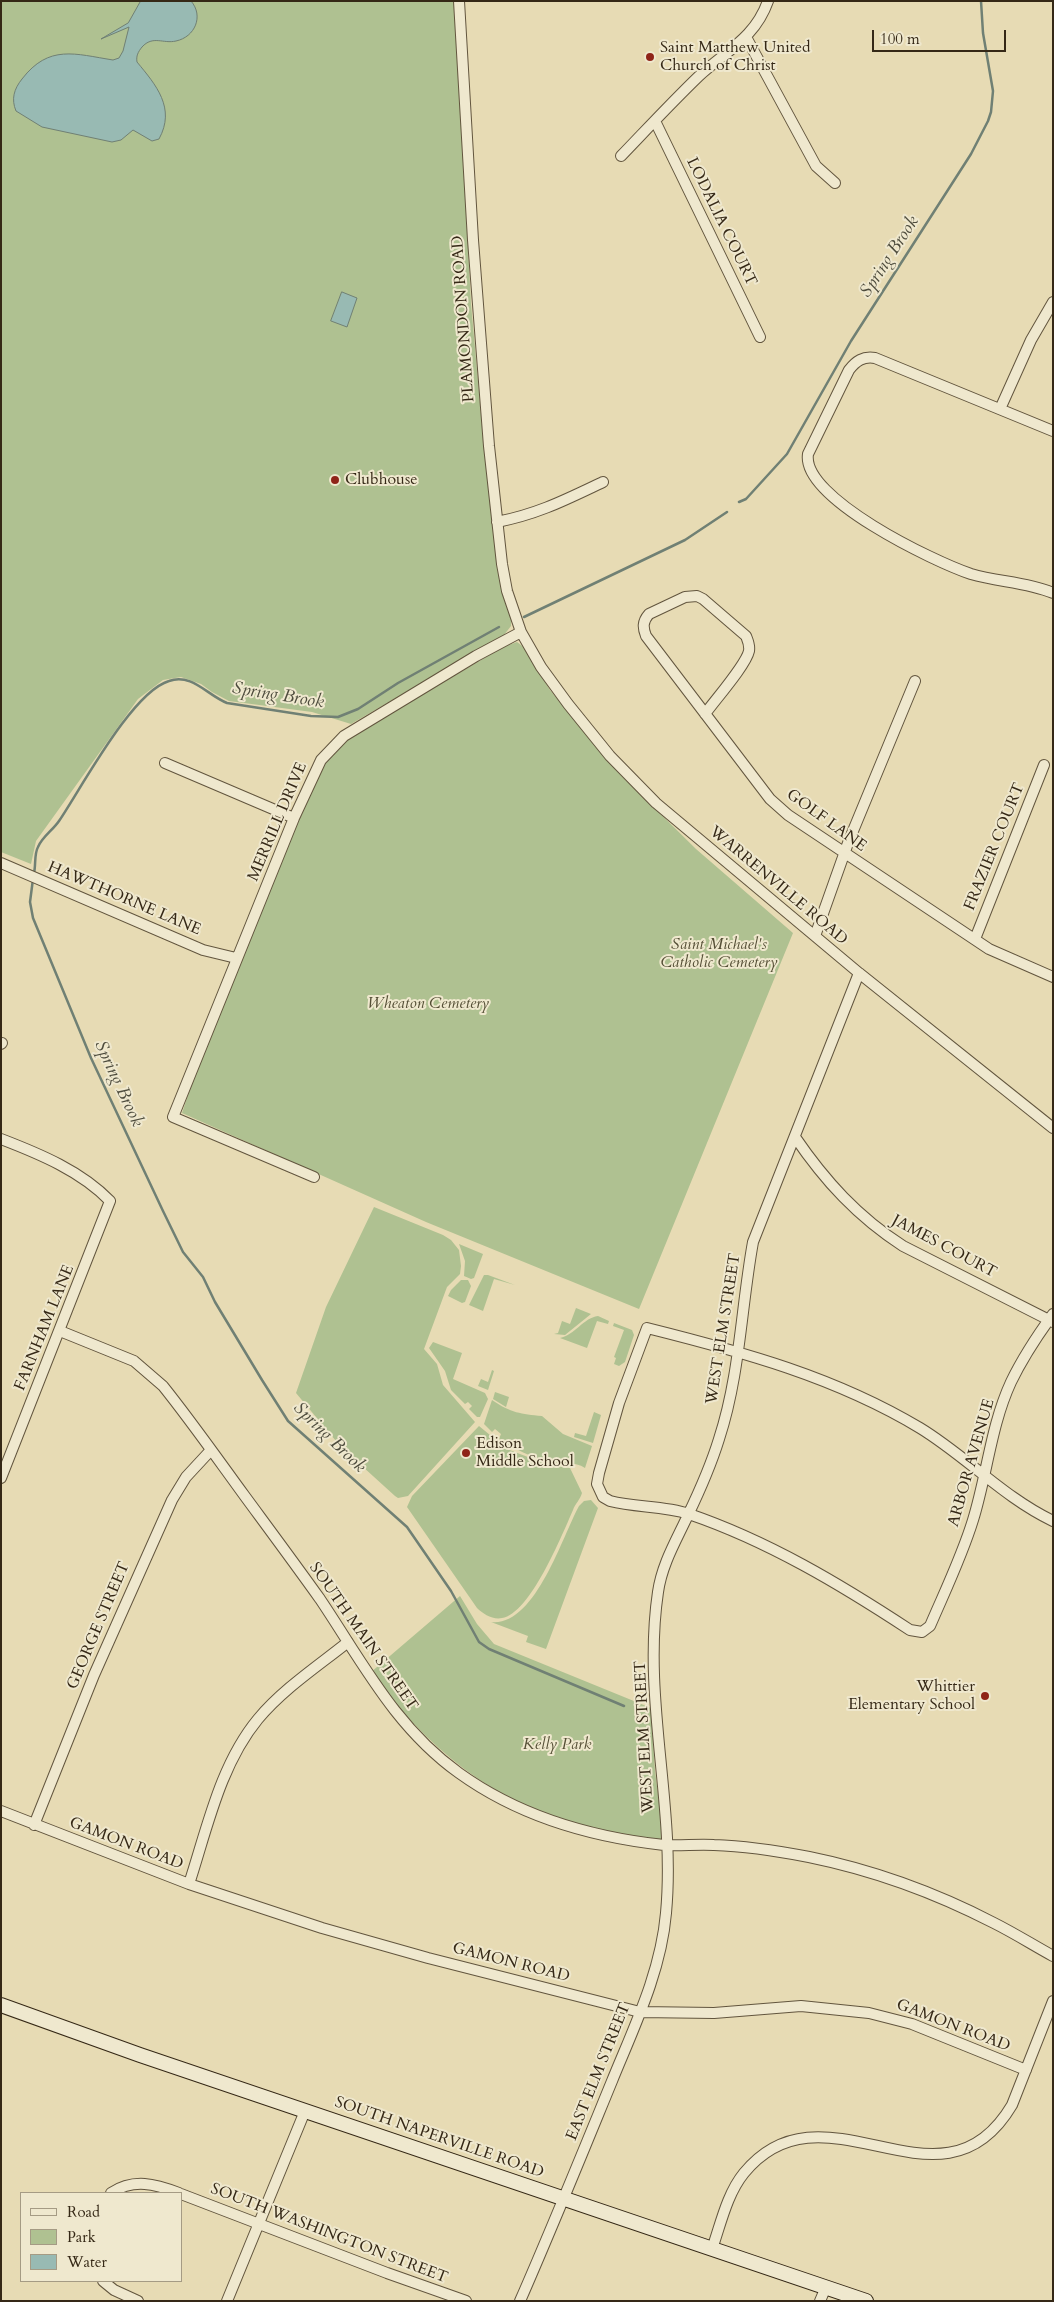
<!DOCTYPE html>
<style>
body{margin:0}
#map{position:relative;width:1054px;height:2302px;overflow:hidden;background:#e7dbb4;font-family:Cardo,serif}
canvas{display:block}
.frame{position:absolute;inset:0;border:2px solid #352816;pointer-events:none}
.legend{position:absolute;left:20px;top:2192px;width:162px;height:90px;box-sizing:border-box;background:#efe8ce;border:1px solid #a59b84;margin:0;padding:6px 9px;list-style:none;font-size:15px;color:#352816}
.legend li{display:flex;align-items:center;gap:10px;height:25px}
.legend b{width:25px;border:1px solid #a59b84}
.scale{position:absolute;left:872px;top:30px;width:134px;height:22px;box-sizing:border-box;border:2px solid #352816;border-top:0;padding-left:6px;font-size:15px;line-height:18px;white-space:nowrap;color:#352816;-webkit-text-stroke:4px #efe8ce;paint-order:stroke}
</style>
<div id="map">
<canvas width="1054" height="2302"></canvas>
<div class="frame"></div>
<ul class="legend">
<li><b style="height:6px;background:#efe8ce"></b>Road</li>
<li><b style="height:14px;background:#afc191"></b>Park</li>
<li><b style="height:14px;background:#98bab3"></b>Water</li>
</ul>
<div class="scale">100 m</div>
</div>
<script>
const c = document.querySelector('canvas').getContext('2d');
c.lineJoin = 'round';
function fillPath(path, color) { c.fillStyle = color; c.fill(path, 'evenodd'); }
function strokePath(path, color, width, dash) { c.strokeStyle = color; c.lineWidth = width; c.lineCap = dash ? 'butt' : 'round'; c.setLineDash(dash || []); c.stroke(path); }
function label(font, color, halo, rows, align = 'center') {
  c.font = font + ' Cardo,serif'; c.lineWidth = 4; c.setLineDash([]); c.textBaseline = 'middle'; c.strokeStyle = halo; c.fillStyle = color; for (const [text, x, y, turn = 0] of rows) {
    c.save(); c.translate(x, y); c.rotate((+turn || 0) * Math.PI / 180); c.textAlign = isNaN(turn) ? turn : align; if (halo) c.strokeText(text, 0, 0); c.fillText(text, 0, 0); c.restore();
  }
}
fillPath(new Path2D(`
 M1,1H455L471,304L482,425L498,573L511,619V626L504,635L351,724L312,712L229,701L212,692L201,684L181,677L163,680L138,699L36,841L31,864L1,852Z
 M517,642L525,648L550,690L616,770L696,849L793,933L639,1309L426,1222L182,1113L199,1062L303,807L327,760L339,746L354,735L503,647Z
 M374,1207L443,1235L451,1240L459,1250L461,1266L460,1274L447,1287L424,1349L437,1364L443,1385L475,1422L408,1496L398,1498L395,1496L341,1447L296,1393L326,1307Z
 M459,1244L483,1254L474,1278L471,1279L464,1276L465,1261Z
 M484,1275H488L515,1285L494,1279L483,1311L469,1305Z
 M461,1280H468L471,1286L465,1302L462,1303L448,1296L451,1290Z
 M576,1308L591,1314L565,1335L554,1334L558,1333L562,1321L570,1324Z
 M598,1316L609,1321L608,1324L597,1321L587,1348L560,1338C575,1335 583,1318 598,1316Z
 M614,1323L632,1330L634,1335L625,1362L619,1366L614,1364L616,1358L614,1357L624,1330L613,1326Z
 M433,1342L462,1353L453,1379L485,1393L488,1399L480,1417H477L469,1409L472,1406L468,1402L465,1404L451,1390L445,1371L429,1348Z
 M492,1370L494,1371L488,1390L478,1386L481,1379L488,1382Z
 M495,1392L509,1397L506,1407L493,1399Z
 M492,1400C511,1413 521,1414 542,1416L563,1434L592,1446L585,1468C575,1461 562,1464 550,1462C533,1458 514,1449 499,1439L501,1434L495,1429L492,1432L484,1424Z
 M594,1412L601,1415L593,1443L574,1437L575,1433L586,1436Z
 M479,1426L507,1449L546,1464L570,1468L582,1493C580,1500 575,1504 573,1510C562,1535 530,1614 502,1618C493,1620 483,1614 477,1608L407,1507L412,1496Z
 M591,1500L598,1508L546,1649L526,1642L528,1636L491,1622C535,1627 562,1537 579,1506L584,1501Z
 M460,1596L477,1624L494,1644L651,1708L655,1771L664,1841C638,1836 611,1832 585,1826C492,1804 427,1746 370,1673Z`), '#afc191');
const water = new Path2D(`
 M141,1H191C204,16 195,37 176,41C163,44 153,35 142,47C138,52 136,56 137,62C156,85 176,108 159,139L152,141L133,130L121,140L112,142L42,127L16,111C11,99 14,89 22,79C49,44 75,54 113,60L119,58L123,51L129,27L101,39L128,23Z
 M342,292L357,298L347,327L331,321Z`);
fillPath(water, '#98bab3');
strokePath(water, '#708074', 1);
strokePath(new Path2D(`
 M739,502L746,499L787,454L851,341L971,154L988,121L991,112L993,91L983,33L981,1
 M524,617L685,540L727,512
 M34,873C36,865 34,854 38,847C42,837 53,830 59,821C82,787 132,692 169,681C192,673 207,695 227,703L311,716L338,717L358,709L398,683L499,627
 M33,879L30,902L33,918L91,1058L163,1211L183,1252L203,1277L215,1302L262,1380L288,1421L407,1527L451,1591L479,1642L489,1649L624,1706`), '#708074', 2.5);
const minor = new Path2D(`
 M459,1L473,240L489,446L502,564L507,591L521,632L541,667L568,704L610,756L656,803L859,973L1053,1128
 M746,37L816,166L835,183
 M655,121L760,337
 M621,156C647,129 672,102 699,76C726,51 755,38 768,1
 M1000,409L1031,340L1053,302
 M1053,431L875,358C863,356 856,361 849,370L808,454C801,498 935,562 971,574C998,582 1027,582 1053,593
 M497,522C538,514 565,500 603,482
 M705,714C715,700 746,665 749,651C750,645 748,641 746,636L703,599L697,596L685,597L649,614C642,622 643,628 646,636L770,799L788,815L989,949L1053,977
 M165,763L294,818
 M1,863L203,950L236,958
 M815,936L848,843L915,681
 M975,939L1044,765
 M1,1044L2,1043
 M795,1137C825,1181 858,1217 903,1246L1053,1322
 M1,1139C40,1154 81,1171 110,1201L1,1478
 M314,1177L173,1117L294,818L321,760L344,736L476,656L521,632
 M1053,1314C1037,1336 1023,1357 1011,1382C991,1425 987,1475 973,1520C962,1556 945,1591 930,1626L922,1632L910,1630C840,1584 768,1541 689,1514C663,1505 636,1508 610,1501L603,1497L597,1484L599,1473L619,1403L647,1328C743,1352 835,1377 920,1428C966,1456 1003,1497 1053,1521
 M60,1331L134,1361L163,1386C191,1421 217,1458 244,1495C269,1529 295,1564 320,1599C363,1663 395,1727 459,1773C520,1817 590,1837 664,1845C680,1846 698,1844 714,1845C746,1846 778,1851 809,1857C873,1870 936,1893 994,1923C1014,1933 1033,1945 1053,1956
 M1,1811L189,1884L322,1928L428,1958L640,2012L714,2013L801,2006L869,2013L912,2024L1026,2070
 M34,1825L94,1675L172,1500L186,1477L211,1450
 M189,1884C207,1829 220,1765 258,1719C283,1689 318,1666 348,1642
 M111,2193C134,2178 155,2184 179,2193
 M181,2194L387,2273L466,2301
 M712,2249C721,2223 727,2194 744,2173C825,2074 941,2225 1012,2105L1053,2001
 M103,2281L114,2290L138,2301
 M227,2301L305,2111
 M520,2301C552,2228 582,2154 612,2081C634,2027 661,1972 666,1913C676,1806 642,1699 658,1592C662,1564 676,1541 688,1515C700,1490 711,1465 719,1439C740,1375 741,1308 753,1242L859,973
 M820,2301L826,2287`);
const secondary = new Path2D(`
 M1,2005L140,2055L866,2301`);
strokePath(minor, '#62553e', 12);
strokePath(secondary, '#352816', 16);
strokePath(minor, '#efe8ce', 10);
strokePath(secondary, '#efe8ce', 14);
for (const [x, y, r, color] of [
 [650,57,5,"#8f2418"],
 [335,480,5,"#8f2418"],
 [466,1453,5,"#8f2418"],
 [985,1696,5,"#8f2418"]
]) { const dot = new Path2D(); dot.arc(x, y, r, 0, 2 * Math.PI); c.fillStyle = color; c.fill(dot); strokePath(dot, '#efe8ce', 2); }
label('16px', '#352816', '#efe8ce', [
 ["Saint Matthew United",660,48],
 ["Church of Christ",660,66],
 ["Clubhouse",345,480],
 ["Edison",476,1444],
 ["Middle School",476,1462],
 ["Whittier",975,1687,"right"],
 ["Elementary School",975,1705,"right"]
], 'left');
label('16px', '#352816', '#efe8ce', [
 ["LODALIA COURT",721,222,64],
 ["PLAMONDON ROAD",464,319,-94],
 ["GOLF LANE",826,821,36],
 ["MERRILL DRIVE",278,822,-67],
 ["FRAZIER COURT",995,847,-68],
 ["WARRENVILLE ROAD",778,886,40],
 ["HAWTHORNE LANE",124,899,23],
 ["JAMES COURT",944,1247,28],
 ["FARNHAM LANE",45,1328,-68],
 ["WEST ELM STREET",724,1329,-81],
 ["ARBOR AVENUE",972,1463,-74],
 ["GEORGE STREET",99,1626,-67],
 ["SOUTH MAIN STREET",363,1637,55],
 ["WEST ELM STREET",645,1737,-93],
 ["GAMON ROAD",126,1844,21],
 ["GAMON ROAD",511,1963,14],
 ["GAMON ROAD",953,2026,21],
 ["EAST ELM STREET",599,2072,-68],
 ["SOUTH NAPERVILLE ROAD",439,2138,19],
 ["SOUTH WASHINGTON STREET",329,2234,21]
]);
label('italic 16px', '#544e35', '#efe8ce', [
 ["Saint Michael's",719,945],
 ["Catholic Cemetery",719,963],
 ["Wheaton Cemetery",428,1004],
 ["Kelly Park",557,1745]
]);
label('italic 18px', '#4e4c3d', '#efe8ce', [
 ["Spring Brook",890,257,-57],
 ["Spring Brook",278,696,9],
 ["Spring Brook",118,1084,65],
 ["Spring Brook",329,1438,44]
]);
</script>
